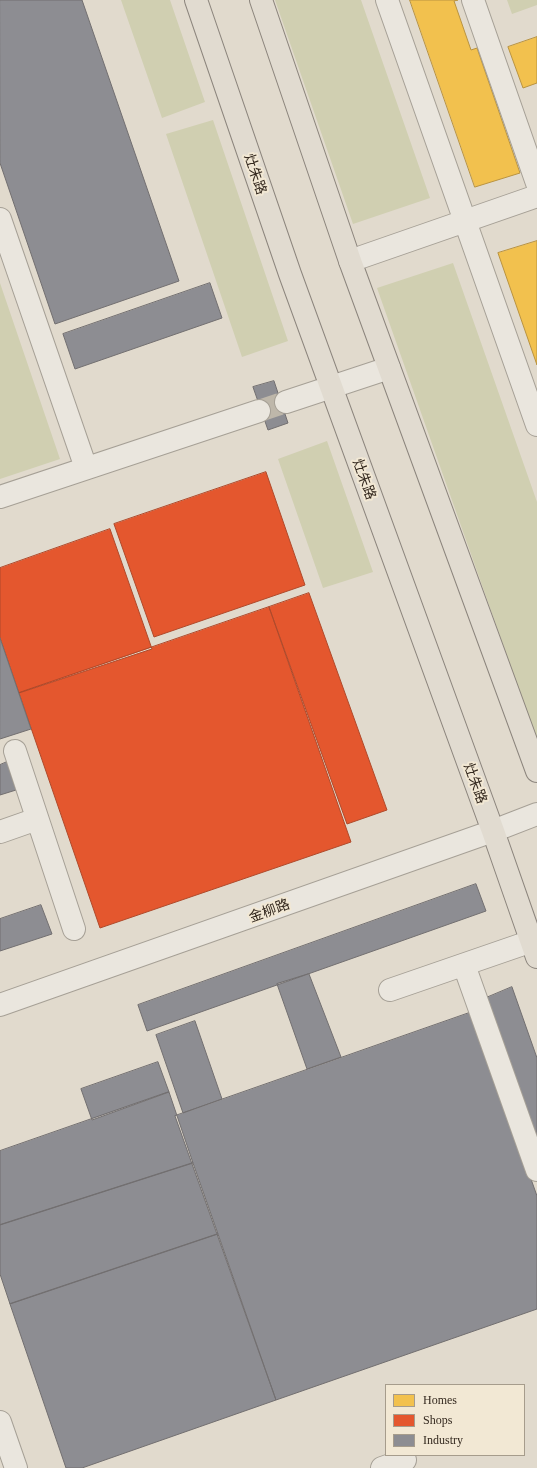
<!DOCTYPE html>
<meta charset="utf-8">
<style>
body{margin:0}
#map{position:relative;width:537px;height:1468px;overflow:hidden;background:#e1dacd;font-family:Georgia,serif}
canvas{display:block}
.legend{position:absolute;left:385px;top:1384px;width:140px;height:72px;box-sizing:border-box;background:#f2e8d4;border:1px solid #a69c8c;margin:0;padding:5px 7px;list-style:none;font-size:12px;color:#34291f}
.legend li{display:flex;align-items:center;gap:8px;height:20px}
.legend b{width:20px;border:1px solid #a69c8c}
</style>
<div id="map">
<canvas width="537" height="1468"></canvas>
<ul class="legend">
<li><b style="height:11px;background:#f2c14e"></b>Homes</li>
<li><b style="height:11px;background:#e4572e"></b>Shops</li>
<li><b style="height:11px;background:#8d8d92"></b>Industry</li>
</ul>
</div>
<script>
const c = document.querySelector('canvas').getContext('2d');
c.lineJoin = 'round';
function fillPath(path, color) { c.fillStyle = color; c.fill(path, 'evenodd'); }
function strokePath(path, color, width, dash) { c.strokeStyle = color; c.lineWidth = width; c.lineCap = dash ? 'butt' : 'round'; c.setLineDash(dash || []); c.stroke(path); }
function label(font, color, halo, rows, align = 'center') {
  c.font = font + ' Georgia,"Noto Sans SC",serif'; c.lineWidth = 4; c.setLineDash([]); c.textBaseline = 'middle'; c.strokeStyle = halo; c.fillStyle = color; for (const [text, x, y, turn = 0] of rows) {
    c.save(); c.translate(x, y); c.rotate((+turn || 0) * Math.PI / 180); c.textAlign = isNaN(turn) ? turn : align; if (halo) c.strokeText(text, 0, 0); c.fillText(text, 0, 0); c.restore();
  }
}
fillPath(new Path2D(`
 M121,0H170L205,102L162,118Z
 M275,0H361L430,198L353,224Z
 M507,0H537V5L512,14Z
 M213,120L288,341L242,357L166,134Z
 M453,263L537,502V741L377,288Z
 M0,283L60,459L0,479Z
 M327,441L373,572L323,588L278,459Z`), '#d0cfb1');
const homes = new Path2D(`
 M410,0H458L454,1L471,50L477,48L520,173L475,187Z
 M537,37V83L523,88L508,47Z
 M537,241V365L498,253Z`);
fillPath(homes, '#f2c14e');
strokePath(homes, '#b99340', 1);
const shops = new Path2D(`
 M266,472L305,585L154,637L114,524Z
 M110,529L152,649L19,693L0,638V568Z
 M309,593L387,810L347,824L269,607Z
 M269,607L351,842L100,928L19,693Z`);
fillPath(shops, '#e4572e');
strokePath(shops, '#af492a', 1);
const industry = new Path2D(`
 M0,0H82L179,281L55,324L0,163Z
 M210,283L222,318L75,369L63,334Z
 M274,381L288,423L268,430L253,387Z
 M0,638L31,729L0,739Z
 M7,762L16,790L0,795V765Z
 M476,884L486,911L147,1031L138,1005Z
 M41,905L52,934L0,951V919Z
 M309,974L341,1057L307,1069L277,984Z
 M512,987L537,1058V1147L486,998Z
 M472,1012L537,1196V1309L276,1400L175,1116Z
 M195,1021L222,1099L183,1113L156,1035Z
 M158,1062L169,1092L92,1120L81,1089Z
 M169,1092L193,1163L0,1225V1151Z
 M193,1163L218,1234L10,1304L0,1274V1225Z
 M218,1234L276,1400L82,1468H66L10,1304Z`);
fillPath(industry, '#8d8d92');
strokePath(industry, '#726f70', 1);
strokePath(new Path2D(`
 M259,411L286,402`), '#beb7aa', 22, [22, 11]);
const minor = new Path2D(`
 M387,0L537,425
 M473,0L537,183
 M0,219L86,468
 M350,261L537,196
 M286,402L389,368
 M0,497L259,411
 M15,751L74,929
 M0,832L37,819
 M464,965L537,1170
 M390,990L532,941
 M0,1005L493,831L537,814
 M0,1422L16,1468
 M382,1468L405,1460`);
const major = new Path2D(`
 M196,0L290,274L493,831L537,957
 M261,0L350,261L537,771`);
strokePath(minor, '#a6a096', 24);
strokePath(major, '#8c857d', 24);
strokePath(minor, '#eae6de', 22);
strokePath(major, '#e1dbd0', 22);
label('14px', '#34291f', '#f2e8d4', [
 ["灶朱路",256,174,71],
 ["灶朱路",365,479,70],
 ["灶朱路",476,783,70],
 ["金柳路",269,910,-20]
]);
</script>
